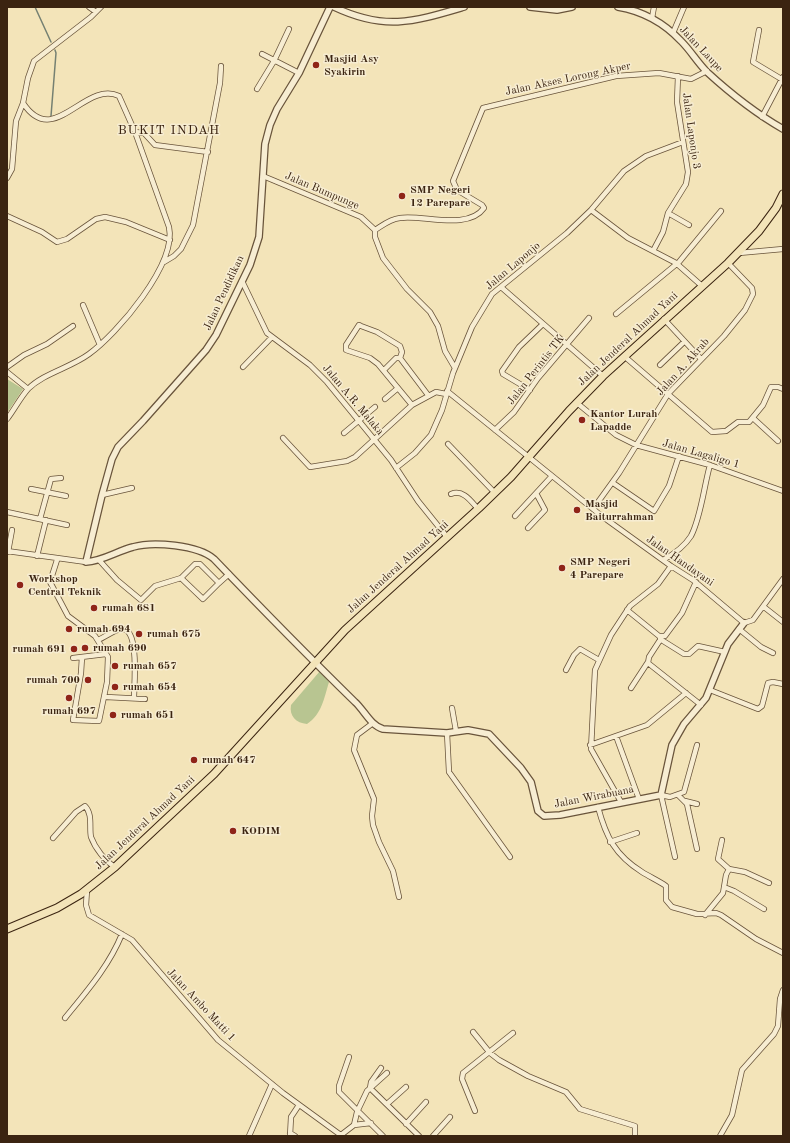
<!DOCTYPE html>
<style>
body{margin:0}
#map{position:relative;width:790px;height:1143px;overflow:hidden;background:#f3e4b9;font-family:"Old Standard TT",serif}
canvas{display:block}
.frame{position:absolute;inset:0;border:8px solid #3b2411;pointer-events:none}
</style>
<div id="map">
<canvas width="790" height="1143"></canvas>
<div class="frame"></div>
</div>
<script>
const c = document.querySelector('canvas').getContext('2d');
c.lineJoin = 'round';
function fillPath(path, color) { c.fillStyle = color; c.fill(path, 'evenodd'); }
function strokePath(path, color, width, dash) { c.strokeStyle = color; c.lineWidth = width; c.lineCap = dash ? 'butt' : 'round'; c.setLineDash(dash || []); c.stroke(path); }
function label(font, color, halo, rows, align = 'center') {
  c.font = font + ' "Old Standard TT",serif'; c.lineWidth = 3; c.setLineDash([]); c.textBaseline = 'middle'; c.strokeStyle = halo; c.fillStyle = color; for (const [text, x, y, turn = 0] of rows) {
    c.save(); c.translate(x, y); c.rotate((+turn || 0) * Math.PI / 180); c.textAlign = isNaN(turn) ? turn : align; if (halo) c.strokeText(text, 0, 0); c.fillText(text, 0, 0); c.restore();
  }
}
fillPath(new Path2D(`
 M7,379L23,389L7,413Z
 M320,671L329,682C324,698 322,714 307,724C296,723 289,716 291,705Z`), '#b8c591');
strokePath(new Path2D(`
 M35,7L51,42
 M51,116L56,53L55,50`), '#758072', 1.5);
const minor = new Path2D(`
 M89,7L96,12
 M652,18L654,7
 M759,30L753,62L783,80
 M673,33L684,7
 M262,54L299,73
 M257,89L274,61L289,29
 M762,117L783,77
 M135,132L144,133L155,145L208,152
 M263,176L361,217L375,230V237L383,258L407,289L430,312L438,326L445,351L455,368
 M7,178L12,169L16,121L23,103
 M591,210L628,238L676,263L702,286
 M668,213L689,225
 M7,216L42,232L57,242L67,239L96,219L105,217L126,222L170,240
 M375,230C383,225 390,219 400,218C421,214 468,231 484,208L482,205L457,190L453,181L483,108L616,76L659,73L691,79L707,71
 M653,251L663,232L668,213L686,184L688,172L677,102L678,76
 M739,253L783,249
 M164,262L174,256L181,249L193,225L220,83L221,66
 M242,281L267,333L310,365L327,382L391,460L418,501L447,537
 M501,287L603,376
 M83,305L100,345
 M616,314L679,262L721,211
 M664,319L701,359
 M624,356L712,432L726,431L738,422H749L763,405L771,387H778L783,389
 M660,365L684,342
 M7,367L24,355L47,344L73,326
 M243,367L272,337
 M384,370L396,358H400L428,395
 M7,372L28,389
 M530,390L503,374L502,371L519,347L543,324
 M447,391L603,517L671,566L693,580L744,623L753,620L783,579
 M385,399L398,388
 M577,403L616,435L636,445L710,465L783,491
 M412,405L436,392L446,394
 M7,419C14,410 20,398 28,389C44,373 70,368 89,354C117,334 177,264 169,227L135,132L119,96C84,80 54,150 23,103L28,78L34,61L91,17L101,7
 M754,419L778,441
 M495,430L514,412L538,378L589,318
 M344,433L375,407
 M283,438L310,467L347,461L355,457L412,405L378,364L370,358L346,350V345L359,325L361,326L377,332L400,346L402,352L400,358
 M448,444L495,493
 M396,468L415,453L431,435L442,410L453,373L472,327L492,294L567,233L591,210L624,171L646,156L683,142
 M613,483L654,511L669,486L679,456
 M31,489L66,496
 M451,494C463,489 471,501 478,509
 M102,495L132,488
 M593,509L619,473L668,394L724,336L745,310L753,294L752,288L728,263
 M7,512L67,525
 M515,516L551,477
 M40,519L51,479L61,478
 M528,528L545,510L537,495
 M7,551L86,562
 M8,552L12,530
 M37,556L46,520
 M57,560L50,582L68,616L95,636L108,657L107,682L99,721L73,720L81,673L82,657
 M99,560L117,580L141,600L155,586L181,578L195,564H200L219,583L229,574
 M663,560C674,554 684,547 691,536C701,517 704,486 710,465
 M181,578L203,599L219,583
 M764,607L783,622
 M627,610L659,636H665L682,613L696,582
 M739,629L761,647L773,653
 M662,637L649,657L648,663L701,705
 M660,639L684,654H689L698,646L725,652
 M98,640C105,637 114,630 121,629C140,626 134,686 134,698
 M73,658L106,654
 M566,670L574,655L580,649L599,660
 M631,688L648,662
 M710,690L758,709L762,706L768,683L773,682L783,684
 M106,697L145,699
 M452,708L456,731
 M373,723L357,735L354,750L374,799L372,816L373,825L379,842L393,871L399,897
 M447,733L449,772L510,857
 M616,736L639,799
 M590,745L647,725L686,693
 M678,795L687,804L697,849
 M685,801L697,804
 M621,802L591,749L595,670L611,635L630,606L658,584L671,566
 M598,807C606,837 615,855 642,872C650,877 659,881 666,886V900L672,907L697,914L716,913L721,915L756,939L783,953
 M53,838L76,812L85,806C93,814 89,828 91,837C95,848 105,861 115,867
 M722,840L718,859L729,869
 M610,842L637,833
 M675,857L661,795L670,797L684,792L697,745
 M724,887L734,891L764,909
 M87,890L86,905L89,915L132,940L218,1040L283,1093L342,1136
 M705,915L723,893L726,875L729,869L745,872L769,883
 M65,1018C87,991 109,966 122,934
 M473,1032L490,1053L499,1060L528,1076L566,1092L580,1109L635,1126V1136
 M349,1057L339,1086V1092L383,1136
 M370,1088L419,1136
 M370,1088L371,1082L381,1068
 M387,1104L406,1087
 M475,1111L462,1079L463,1073L513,1033
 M406,1124L426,1102
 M354,1125L357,1112L367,1091L387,1073
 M290,1133L295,1136
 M341,1135L354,1125L371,1123
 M249,1136L272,1084
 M290,1136L291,1117L299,1105
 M433,1136L450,1117
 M720,1136L732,1115L742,1070L774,1034L778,1026L780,999L783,990`);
const tertiary = new Path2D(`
 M330,7L299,73L277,109L270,125L265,144L259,237L250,265L216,335L206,350L143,421L118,447L112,459L102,495L86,562C103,561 117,551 133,547C153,541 198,545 214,559C260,607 307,655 355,702C364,710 371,726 383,729L447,733L468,730L489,734L521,768L531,782L538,811L544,816L560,815L661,795L672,745L684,724L706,698L728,644L744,623
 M334,7C385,31 413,22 464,7
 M530,7L557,10L572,7
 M618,7C642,11 664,23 681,41C691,51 697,62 707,72C731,94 755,113 783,129`);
const trunk = new Path2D(`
 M7,929L57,908L81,894L115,867L214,774L345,630L479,508L511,477L569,411L603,376L728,263L759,231L776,208L783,194`);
strokePath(minor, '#69543b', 6);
strokePath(tertiary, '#69543b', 8);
strokePath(trunk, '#3b2411', 9);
strokePath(minor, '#f7edd2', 4.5);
strokePath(tertiary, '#f7edd2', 5.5);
strokePath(trunk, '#f3e4b9', 7);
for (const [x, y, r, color] of [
 [316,65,4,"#8f2418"],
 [402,196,4,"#8f2418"],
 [582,420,4,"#8f2418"],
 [577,510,4,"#8f2418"],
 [562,568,4,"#8f2418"],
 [20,585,4,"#8f2418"],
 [94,608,4,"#8f2418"],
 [69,629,4,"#8f2418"],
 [139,634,4,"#8f2418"],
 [85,648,4,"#8f2418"],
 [74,649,4,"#8f2418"],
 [115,666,4,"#8f2418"],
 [88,680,4,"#8f2418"],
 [115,687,4,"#8f2418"],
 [69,698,4,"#8f2418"],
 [113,715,4,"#8f2418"],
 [194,760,4,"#8f2418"],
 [233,831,4,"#8f2418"]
]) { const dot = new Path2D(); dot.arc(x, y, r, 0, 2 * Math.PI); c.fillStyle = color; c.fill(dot); strokePath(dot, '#f7edd2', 1.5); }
label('11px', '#3b2411', '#f7edd2', [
 ["Jalan Laupe",701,49,47],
 ["Jalan Akses Lorong Akper",568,79,-12],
 ["Jalan Laponjo 3",691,131,82],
 ["Jalan Bumpunge",322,191,23],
 ["Jalan Laponjo",513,266,-40],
 ["Jalan Pendidikan",224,293,-65],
 ["Jalan Jenderal Ahmad Yani",628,339,-43],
 ["Jalan A. Akrab",683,367,-48],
 ["Jalan Perintis TK",536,370,-52],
 ["Jalan A.R. Malaka",353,400,50],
 ["Jalan Lagaligo 1",701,454,16],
 ["Jalan Handayani",680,561,35],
 ["Jalan Jenderal Ahmad Yani",398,567,-42],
 ["Jalan Wirabuana",594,797,-11],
 ["Jalan Jenderal Ahmad Yani",145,823,-43],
 ["Jalan Ambo Matti 1",201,1005,47]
]);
label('bold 11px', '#3b2411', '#f7edd2', [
 ["Masjid Asy",324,59],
 ["Syakirin",324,72],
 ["SMP Negeri",410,190],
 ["12 Parepare",410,203],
 ["Kantor Lurah",590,414],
 ["Lapadde",590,427],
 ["Masjid",585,504],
 ["Baiturrahman",585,517],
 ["SMP Negeri",570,562],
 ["4 Parepare",570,575],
 ["Workshop",28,579],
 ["Central Teknik",28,592],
 ["rumah 681",102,608],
 ["rumah 694",77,629],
 ["rumah 675",147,634],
 ["rumah 690",93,648],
 ["rumah 691",66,649,"right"],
 ["rumah 657",123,666],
 ["rumah 700",80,680,"right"],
 ["rumah 654",123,687],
 ["rumah 697",69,711,"center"],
 ["rumah 651",121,715],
 ["rumah 647",202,760],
 ["KODIM",241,831]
], 'left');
c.letterSpacing = '1px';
label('13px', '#3b2411', '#f7edd2', [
 ["BUKIT INDAH",169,131]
]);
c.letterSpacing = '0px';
</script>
